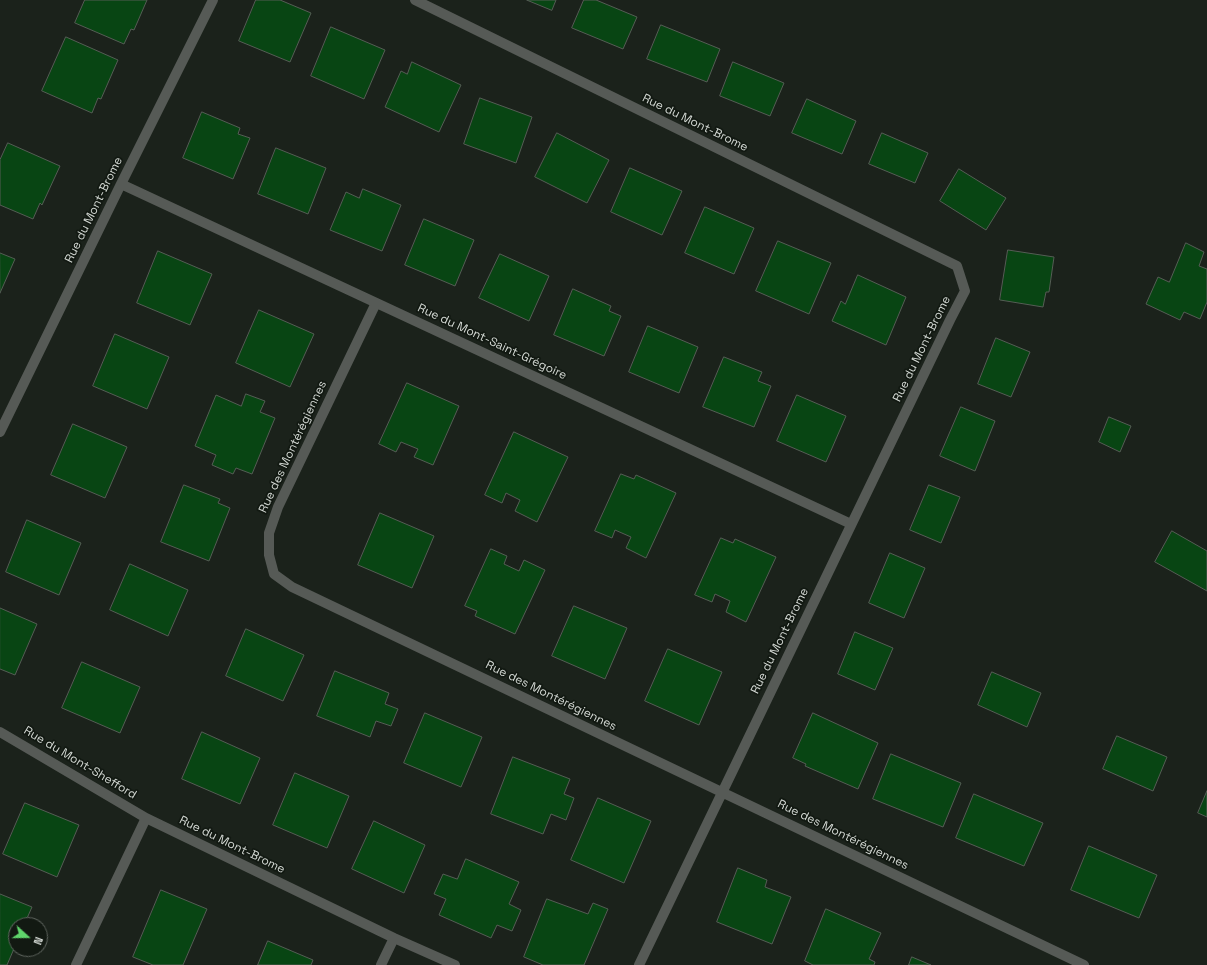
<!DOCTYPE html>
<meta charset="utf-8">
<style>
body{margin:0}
#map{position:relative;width:1207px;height:965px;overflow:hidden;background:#1b221b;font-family:"Space Grotesk",sans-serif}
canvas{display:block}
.north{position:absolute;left:8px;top:917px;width:40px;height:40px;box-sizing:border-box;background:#121912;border:1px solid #606660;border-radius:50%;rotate:111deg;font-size:11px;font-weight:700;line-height:16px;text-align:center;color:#d4d9d4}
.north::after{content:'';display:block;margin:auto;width:14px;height:18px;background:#5fd56b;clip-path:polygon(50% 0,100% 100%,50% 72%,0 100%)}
</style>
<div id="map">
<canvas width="1207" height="965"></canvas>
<div class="north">N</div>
</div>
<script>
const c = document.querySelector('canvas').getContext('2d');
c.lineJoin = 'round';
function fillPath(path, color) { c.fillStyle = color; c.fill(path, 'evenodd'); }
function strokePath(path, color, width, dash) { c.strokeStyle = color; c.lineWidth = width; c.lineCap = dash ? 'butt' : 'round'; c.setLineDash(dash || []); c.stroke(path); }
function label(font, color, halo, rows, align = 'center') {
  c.font = font + ' "Space Grotesk",sans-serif'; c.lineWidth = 3.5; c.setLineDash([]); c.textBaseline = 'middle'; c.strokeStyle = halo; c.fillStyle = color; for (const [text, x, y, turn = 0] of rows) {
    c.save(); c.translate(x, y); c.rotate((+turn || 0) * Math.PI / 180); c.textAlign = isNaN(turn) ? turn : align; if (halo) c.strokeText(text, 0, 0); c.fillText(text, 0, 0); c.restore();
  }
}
const building = new Path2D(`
 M85,0H147L134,30L131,29L124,44L75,23Z
 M256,0H280L311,13L290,62L239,41Z
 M527,0H556L552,10Z
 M584,0H596L637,17L623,49L572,28Z
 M661,25L720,49L707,82L647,59Z
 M331,27L385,50L364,99L311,76Z
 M66,37L118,60L101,99L98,98L92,113L42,91Z
 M412,62L461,85L439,132L385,107L401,71L407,74Z
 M733,62L784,83L770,116L720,96Z
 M480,98L532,117L516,163L464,144Z
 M807,99L856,121L842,154L792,133Z
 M202,112L240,128L238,134L250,138L233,179L183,158Z
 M557,133L609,160L587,203L535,177Z
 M882,133L928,153L915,183L869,164Z
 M8,143L60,166L42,205L40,203L33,219L0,205V160Z
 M276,148L326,168L308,214L258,194Z
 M630,168L682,191L662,235L611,212Z
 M959,169L1006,198L986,230L940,201Z
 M363,189L401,205L382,251L330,230L346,192L359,198Z
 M705,207L754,228L734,274L685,253Z
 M424,219L474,240L455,286L405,265Z
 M778,241L831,263L809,314L756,291Z
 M1186,243L1204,252L1199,266L1207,269V302L1200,319L1184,312L1180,320L1146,304L1158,277L1169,282Z
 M1008,250L1054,257L1049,292H1046L1043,307L1000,300Z
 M158,251L212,274L190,325L137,303Z
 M0,253L15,259L0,293Z
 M500,254L549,276L529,321L479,298Z
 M858,275L906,297L886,345L832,321L841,301L845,304Z
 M573,289L611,306L609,311L621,316L604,356L554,335Z
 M259,310L314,334L290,387L236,363Z
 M648,326L698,347L679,393L629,372Z
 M115,334L169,357L147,409L93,386Z
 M996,338L1030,352L1011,397L978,384Z
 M724,357L762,372L758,381L771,386L754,427L703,407Z
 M407,383L459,406L433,465L414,457L418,449L401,442L396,452L379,444Z
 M246,394L265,401L260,412L275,418L252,474L236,468L233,474L212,465L216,455L195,446L216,395L241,406Z
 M797,395L846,416L826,462L777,441Z
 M961,407L995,421L975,471L940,456Z
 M1109,417L1131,426L1120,452L1099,442Z
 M73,424L127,447L105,498L51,475Z
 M514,432L568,457L537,522L515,511L520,500L506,493L502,503L485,495Z
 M621,474L634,479L636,475L676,493L646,558L626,548L631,537L615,530L612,538L595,531Z
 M184,485L220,499L218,503L230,508L209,561L161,542Z
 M929,485L960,497L941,543L910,530Z
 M380,513L434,536L412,588L358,565Z
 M27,520L81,543L59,595L6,572Z
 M1172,531L1207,551V591L1155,562Z
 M721,538L733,543L735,539L776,557L746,622L726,612L730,601L715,594L712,602L695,595Z
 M491,549L507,556L504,564L519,571L524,560L545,570L515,634L475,616L477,611L465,606Z
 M890,553L925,568L904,618L869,603Z
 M130,564L188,590L168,636L110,610Z
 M574,606L627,628L605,679L552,656Z
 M0,608L37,624L15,675L0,669Z
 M246,629L304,655L283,701L226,676Z
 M855,632L893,648L875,690L838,674Z
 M668,649L722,672L699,725L645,701Z
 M82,662L140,687L120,733L62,708Z
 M335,671L389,693L385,704L398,709L391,726L376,721L370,737L317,716Z
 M992,672L1041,693L1027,727L978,705Z
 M425,713L482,737L461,787L404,763Z
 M813,713L878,743L858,789L805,766L806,764L793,758Z
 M202,732L260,758L240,804L182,779Z
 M1117,736L1167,757L1153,791L1103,769Z
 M891,754L961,783L943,827L873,799Z
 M513,757L570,779L564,794L574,798L566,820L551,814L543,834L491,814Z
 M295,773L349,796L327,848L273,825Z
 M1207,791V817L1198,813Z
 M974,794L1043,823L1024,866L956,838Z
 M598,798L651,821L624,883L571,860Z
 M25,803L79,825L57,877L3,854Z
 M374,821L425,845L404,893L352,869Z
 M1089,846L1157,875L1139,918L1071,890Z
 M466,859L519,882L509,904L521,910L512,931L497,925L491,938L439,915L446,899L434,894L443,874L457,879Z
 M738,868L767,880L765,887L791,897L772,944L717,922Z
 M161,890L207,909L183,965H153L133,957Z
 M0,894L32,907L24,925H16V944L7,965H0Z
 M547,899L588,914L593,903L608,909L584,965H543L524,957Z
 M826,909L881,933L869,959L875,962L874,965H813L805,961Z
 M268,941L313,960L311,965H258Z
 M912,957L931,965H909Z`);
fillPath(building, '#084513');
strokePath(building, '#555d55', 1);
strokePath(new Path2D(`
 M415,0L957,266L965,291L950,320L639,965
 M121,184L851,524
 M376,303L278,507L269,533V555L274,574L292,587L1084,965
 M0,432L121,184L213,0
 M0,732L146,818
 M76,965L146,818L394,938L455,965
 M381,965L394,938`), '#565a56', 10);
label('12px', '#d4d9d4', '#121912', [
 ["Rue du Mont-Brome",695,123,26],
 ["Rue du Mont-Brome",94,210,-64],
 ["Rue du Mont-Saint-Grégoire",492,342,25],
 ["Rue du Mont-Brome",922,349,-64],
 ["Rue des Montérégiennes",293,447,-65],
 ["Rue du Mont-Brome",780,641,-64],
 ["Rue des Montérégiennes",551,696,26],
 ["Rue du Mont-Shefford",80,763,31],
 ["Rue des Montérégiennes",843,835,26],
 ["Rue du Mont-Brome",232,845,26]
]);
</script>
